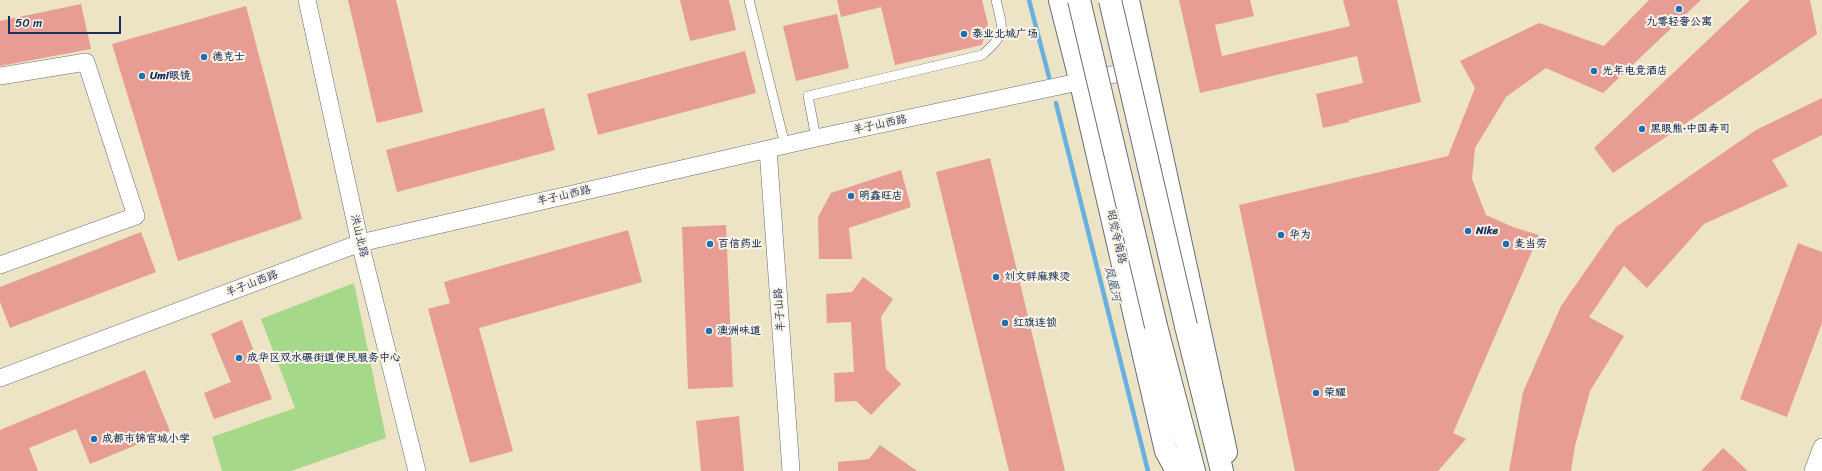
<!DOCTYPE html>
<meta charset="utf-8">
<style>
body{margin:0}
#map{position:relative;width:1822px;height:471px;overflow:hidden;background:#ece4c4;font-family:Sriracha,sans-serif}
canvas{display:block}
.scale{position:absolute;left:8px;top:16px;width:113px;height:18px;box-sizing:border-box;border:2px solid #1b2f5e;border-top:0;padding-left:5px;font-size:12px;line-height:14px;white-space:nowrap;color:#1b2f5e;-webkit-text-stroke:3px #fcf5e5;paint-order:stroke}
</style>
<div id="map">
<canvas width="1822" height="471"></canvas>
<div class="scale">50 m</div>
</div>
<script>
const c = document.querySelector('canvas').getContext('2d');
c.lineJoin = 'round';
function fillPath(path, color) { c.fillStyle = color; c.fill(path, 'evenodd'); }
function strokePath(path, color, width, dash) { c.strokeStyle = color; c.lineWidth = width; c.lineCap = dash ? 'butt' : 'round'; c.setLineDash(dash || []); c.stroke(path); }
function label(font, color, halo, rows, align = 'center') {
  c.font = font + ' Sriracha,"LXGW WenKai TC",sans-serif'; c.lineWidth = 4; c.setLineDash([]); c.textBaseline = 'middle'; c.strokeStyle = halo; c.fillStyle = color; for (const [text, x, y, turn = 0] of rows) {
    c.save(); c.translate(x, y); c.rotate((+turn || 0) * Math.PI / 180); c.textAlign = isNaN(turn) ? turn : align; if (halo) c.strokeText(text, 0, 0); c.fillText(text, 0, 0); c.restore();
  }
}
fillPath(new Path2D(`
 M354,283L386,438L291,471H222L212,437L295,408L261,319Z`), '#a5d888');
strokePath(new Path2D(`
 M1029,0L1049,77
 M1056,103L1148,471`), '#69b0e0', 4.5);
fillPath(new Path2D(`
 M348,0H396L423,112L377,123Z
 M680,0H729L736,30L690,41Z
 M837,0H982L988,24L982,45L895,65L881,7L841,17Z
 M1179,0H1250L1254,16L1215,25L1222,56L1350,26L1343,0H1397L1421,102L1349,120V122L1323,128L1316,94L1363,83L1357,56L1200,93Z
 M1649,0H1701L1603,93L1546,68L1506,97L1475,148L1472,179L1486,215L1513,227L1539,235L1453,433L1466,439L1438,471H1295L1239,205L1448,156L1475,88L1460,61L1539,23L1604,46Z
 M1750,0H1810L1817,34L1613,173L1594,148Z
 M81,4L91,49L0,66V21Z
 M246,6L302,219L178,261L112,44Z
 M837,14L849,68L796,81L783,26Z
 M745,51L756,93L598,135L587,94Z
 M1822,98V135L1772,160L1788,186L1704,224L1647,288L1624,266L1589,317L1624,336L1590,391L1575,446L1571,471H1509L1523,392L1561,306L1616,227L1756,130Z
 M544,108L555,150L397,192L386,150Z
 M990,158L1065,471H1009L936,172Z
 M901,170L911,207L849,228L852,259H819L818,217L831,193Z
 M726,225L733,387L688,389L682,227Z
 M628,230L642,282L479,328L513,451L470,463L428,309L450,303L444,282Z
 M141,232L156,272L10,328L0,302V287Z
 M1798,243L1822,252V323L1787,417L1740,399Z
 M863,277L893,299L881,317L886,369L901,384L871,415L856,401L835,402L834,373L854,372L851,322L827,323L826,294L852,292Z
 M242,320L272,399L214,419L204,393L231,382L211,334Z
 M145,370L170,431L90,464L76,429L29,448L38,471H0V430Z
 M739,416L744,471H701L696,421Z
 M880,445L917,471H838V462L869,459Z
 M1723,448L1748,471H1701Z`), '#e89d94');
const lane = new Path2D(`
 M749,0L785,145
 M816,138L808,96L982,55C1007,34 1003,30 996,0`);
const street = new Path2D(`
 M307,0L360,243L417,471
 M0,76L86,62L136,216L0,265
 M768,149L791,471
 M0,378L360,243L816,138L1139,69
 M1813,471L1822,447`);
const secondary = new Path2D(`
 M1060,0L1081,83L1166,451L1177,471
 M1128,0L1226,452`);
const primary = new Path2D(`
 M1156,326L1194,471
 M1186,326L1222,471`);
strokePath(lane, '#646e82', 10);
strokePath(street, '#646e82', 18);
strokePath(secondary, '#646e82', 24);
strokePath(primary, '#646e82', 24);
strokePath(lane, '#fff', 9);
strokePath(street, '#fff', 17);
strokePath(secondary, '#fff', 22);
strokePath(primary, '#fff', 22);
const primaryBridge = new Path2D(`
 M1079,0L1156,326
 M1110,0L1186,326`);
strokePath(primaryBridge, '#646e82', 24, []);
strokePath(primaryBridge, '#fff', 22);
for (const [x, y, r, color] of [
 [1679,9,4,"#1f6fb2"],
 [964,34,4,"#1f6fb2"],
 [204,57,4,"#1f6fb2"],
 [1594,71,4,"#1f6fb2"],
 [142,76,4,"#1f6fb2"],
 [1642,129,4,"#1f6fb2"],
 [851,196,4,"#1f6fb2"],
 [1468,231,4,"#1f6fb2"],
 [1281,235,4,"#1f6fb2"],
 [710,244,4,"#1f6fb2"],
 [1506,244,4,"#1f6fb2"],
 [996,277,4,"#1f6fb2"],
 [1005,323,4,"#1f6fb2"],
 [709,331,4,"#1f6fb2"],
 [239,358,4,"#1f6fb2"],
 [1316,393,4,"#1f6fb2"],
 [94,439,4,"#1f6fb2"]
]) { const dot = new Path2D(); dot.arc(x, y, r, 0, 2 * Math.PI); c.fillStyle = color; c.fill(dot); strokePath(dot, '#fcf5e5', 1.5); }
label('bold 11px', '#1b2f5e', '#fcf5e5', [
 ["九零轻奢公寓",1679,22,"center"],
 ["泰业北城广场",972,34],
 ["德克士",212,57],
 ["光年电竞酒店",1602,71],
 ["Umi眼镜",150,76],
 ["黑眼熊·中国寿司",1650,129],
 ["明鑫旺店",859,196],
 ["Nike",1476,231],
 ["华为",1289,235],
 ["百信药业",718,244],
 ["麦当劳",1514,244],
 ["刘文祥麻辣烫",1004,277],
 ["红旗连锁",1013,323],
 ["澳洲味道",717,331],
 ["成华区双水碾街道便民服务中心",247,358],
 ["荣耀",1324,393],
 ["成都市锦官城小学",102,439]
], 'left');
label('11px', '#1b2f5e', '#fcf5e5', [
 ["羊子山西路",880,125,-12],
 ["羊子山西路",564,196,-13],
 ["洪山北路",359,236,77],
 ["昭觉寺南路",1116,237,77],
 ["羊子山西路",252,284,-21],
 ["羊子山路",780,310,-94]
]);
label('italic 12px', '#325685', '#fcf5e5', [
 ["凤凰河",1112,284,76]
]);
</script>
